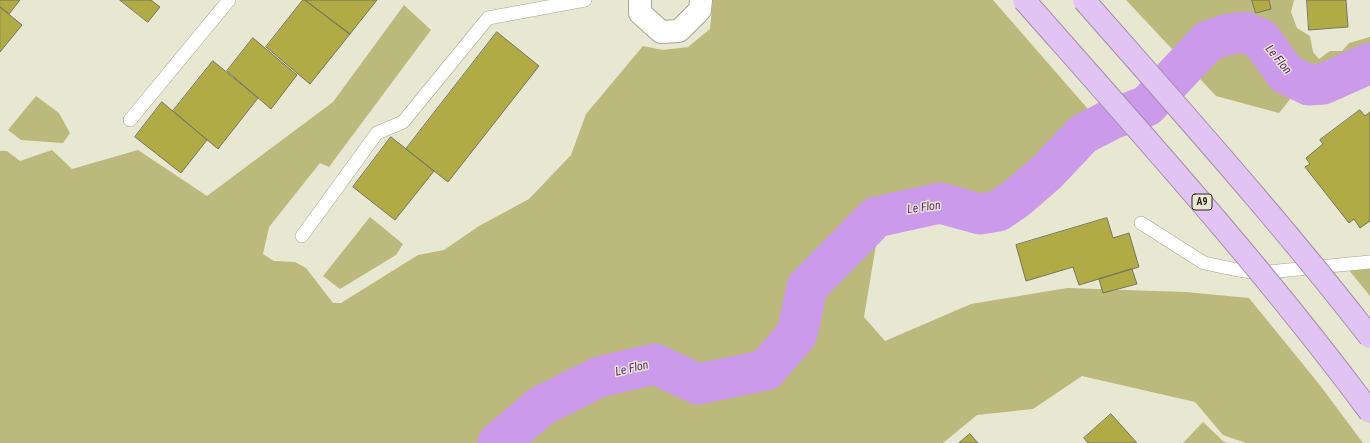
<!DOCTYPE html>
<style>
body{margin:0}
canvas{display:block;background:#e8e7d1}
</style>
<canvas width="1370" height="443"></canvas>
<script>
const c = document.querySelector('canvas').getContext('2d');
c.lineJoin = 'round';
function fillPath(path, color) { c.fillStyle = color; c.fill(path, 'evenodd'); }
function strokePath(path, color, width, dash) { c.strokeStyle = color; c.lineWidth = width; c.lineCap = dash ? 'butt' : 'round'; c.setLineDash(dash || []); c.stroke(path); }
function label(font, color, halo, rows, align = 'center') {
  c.font = font + ' "Roboto Condensed",sans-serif'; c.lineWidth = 3; c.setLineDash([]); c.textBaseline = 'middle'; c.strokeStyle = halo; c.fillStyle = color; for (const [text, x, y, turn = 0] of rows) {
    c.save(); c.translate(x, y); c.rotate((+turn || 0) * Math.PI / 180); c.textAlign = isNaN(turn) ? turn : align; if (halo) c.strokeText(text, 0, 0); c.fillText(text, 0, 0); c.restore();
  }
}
fillPath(new Path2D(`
 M713,0H993L1108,132L1041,190L907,211L876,245L864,317L885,341L971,304L1067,288L1186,292L1249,298L1319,384L1363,443H1246L1223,435L1195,402L1082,376L1033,409L977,415L943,443H0V151H7L20,161L52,150L72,169L138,150L207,196L333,102L404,5L431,30L329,167L320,163L269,227L263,254L274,261L295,262L306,268L333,303H341L418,255L444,250L479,226L529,199L571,155L586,114L643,46L663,50L688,47L710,29Z
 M1126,0H1294L1291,12L1297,28L1310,36L1313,52L1319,59L1330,51H1342L1349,43L1370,37V78L1303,105L1291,98L1279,113L1216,96Z
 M36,96L59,113L70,133L63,143L21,140L8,130Z
 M370,217L403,244L396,255L340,289L323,276Z
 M1370,267V296L1348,269Z
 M1203,422L1223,441L1227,443H1183Z`), '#bcb97d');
strokePath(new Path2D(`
 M498,443L541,406L599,377L655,364L698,384L766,370L797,334L807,287L876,217L940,203L980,214L998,211L1017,198L1047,172L1083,134L1112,119L1147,106L1208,41L1229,34L1244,32L1261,39L1286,74L1309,85L1323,84L1370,63`), '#cc9aea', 41);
const building = new Path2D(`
 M0,0H20L9,14L0,7Z
 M120,0H151L160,7L148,22Z
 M303,0H305L350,34L310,84L266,47Z
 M305,0H377L350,34Z
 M1252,0H1269L1271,9L1256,13Z
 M1307,0H1346L1348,27L1309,30Z
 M0,7L22,25L0,52Z
 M497,32L539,66L448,182L406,149Z
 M253,38L297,75L271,109L227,71Z
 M213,61L258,98L218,149L173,111Z
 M162,102L207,140L181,173L135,137Z
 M1360,110L1365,116L1370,112V221L1360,228L1354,219L1349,223L1305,167L1310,164L1306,158L1323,144L1320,140Z
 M391,137L434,171L395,220L353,187Z
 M1107,218L1113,238L1129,233L1139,267L1079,285L1073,267L1026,281L1016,245Z
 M1132,269L1137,284L1103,293L1099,279Z
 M1111,414L1137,443H1088L1084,438Z
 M970,434L978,443H959Z`);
fillPath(building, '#b1ab45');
strokePath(building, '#757561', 1);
const lane = new Path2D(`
 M130,120L229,0
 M1141,223L1204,263L1233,269L1258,273L1370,262
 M302,236L377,133L403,122L488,18L585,0`);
const street = new Path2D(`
 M640,0V13L661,32L679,31L700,10L701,0`);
strokePath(lane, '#a6a691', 14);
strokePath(street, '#a6a691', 24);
strokePath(lane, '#fff', 13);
strokePath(street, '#fff', 22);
const highwayBridge = new Path2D(`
 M1024,0C1143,135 1263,268 1370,412
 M1084,0C1181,111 1280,221 1370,337`);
strokePath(highwayBridge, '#a18da9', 24, []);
strokePath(highwayBridge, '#e2c4f4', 22);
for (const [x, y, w] of [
 [1202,202,20]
]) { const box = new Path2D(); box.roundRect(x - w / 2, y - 8, w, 16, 3); c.fillStyle = '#e8e7d1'; c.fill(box); strokePath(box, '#27271f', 1); }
label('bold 10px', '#27271f', null, [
 ["A9",1202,202]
]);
label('italic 12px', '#5d1e7a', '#e8e7d1', [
 ["Le Flon",1278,60,50],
 ["Le Flon",924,208,-8],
 ["Le Flon",632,369,-13]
]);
</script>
